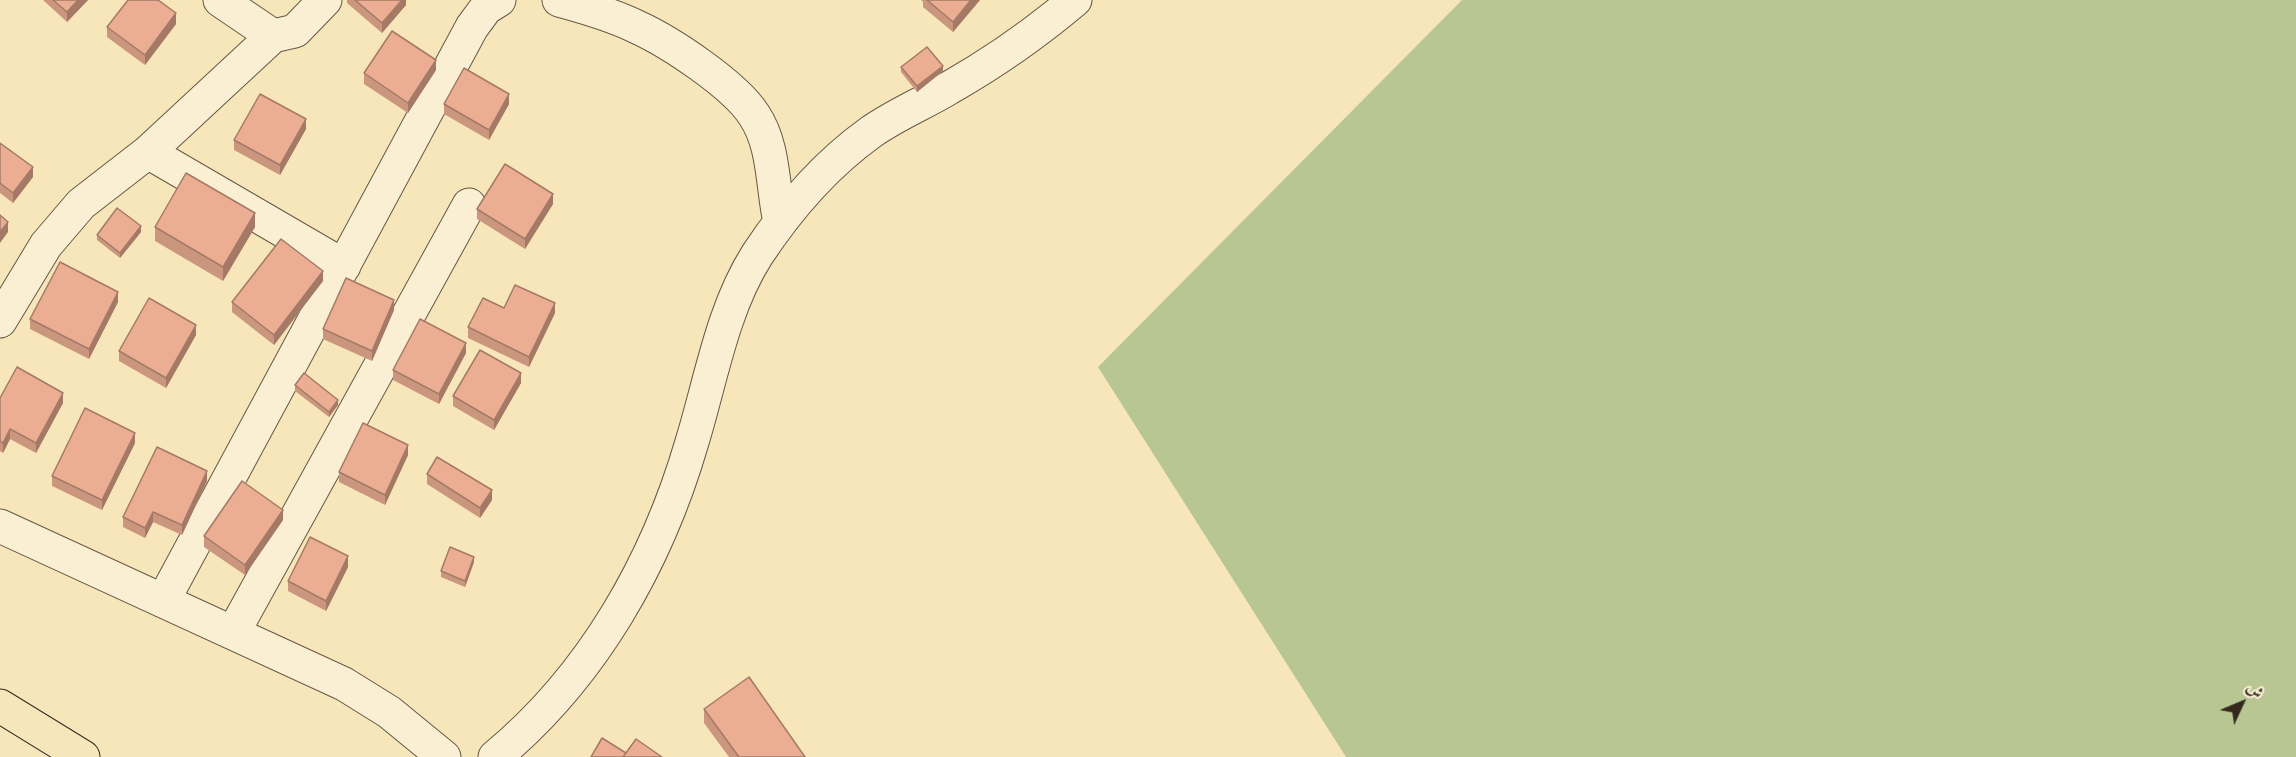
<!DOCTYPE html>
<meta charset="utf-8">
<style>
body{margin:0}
#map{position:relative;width:2296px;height:757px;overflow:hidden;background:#f8e6bb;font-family:"EB Garamond",Amiri,serif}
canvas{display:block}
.north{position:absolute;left:2212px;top:673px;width:60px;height:60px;-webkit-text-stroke:4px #faefd3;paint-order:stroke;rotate:46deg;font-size:16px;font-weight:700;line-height:24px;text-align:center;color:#35291d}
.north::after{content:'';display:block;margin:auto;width:21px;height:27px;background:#35291d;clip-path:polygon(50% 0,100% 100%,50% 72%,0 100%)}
</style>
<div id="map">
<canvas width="2296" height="757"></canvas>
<div class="north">ش</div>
</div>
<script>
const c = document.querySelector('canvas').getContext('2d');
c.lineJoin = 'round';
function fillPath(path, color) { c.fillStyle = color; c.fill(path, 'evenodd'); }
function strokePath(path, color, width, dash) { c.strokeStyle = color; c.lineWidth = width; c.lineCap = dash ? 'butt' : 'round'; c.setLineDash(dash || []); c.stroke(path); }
fillPath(new Path2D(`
 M1462,0H2296V757H1346L1098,367Z`), '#b8c694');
const minor = new Path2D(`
 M220,0L273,36
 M559,0C585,7 613,15 637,27C670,42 735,85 754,115C775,146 772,187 780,222
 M148,152L344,266
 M0,321L46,245L81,204L148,152L273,36L295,31L325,0
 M0,526L344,684L389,712L444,757
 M163,601L472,27L486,8L499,0
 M233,633L469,205
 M495,757C593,676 657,562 692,442C711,380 722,310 757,255C788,208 825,165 871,132C895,115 924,103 949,88C993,63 1036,33 1075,0`);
const highway = new Path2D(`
 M0,706L83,757`);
strokePath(minor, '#665844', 35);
strokePath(highway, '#35291d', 35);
strokePath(minor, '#faefd3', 33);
strokePath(highway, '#f8e6bb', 33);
fillPath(new Path2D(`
 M43,0H88L67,22Z
 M347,0H406V5L382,33L347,3Z
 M921,0H980L953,32L923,7V2Z
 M176,24L145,65L107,37V27Z
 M901,67L943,71L917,92L901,72Z
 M436,70L408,113L364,84V73Z
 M444,104H509L489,140L444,114Z
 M306,129L280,175L234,150V140Z
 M0,143L33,177L13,203L0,193Z
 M553,204L525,249L477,219V209Z
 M155,227H255L223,281L155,241Z
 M141,232L120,258L97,240V235Z
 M323,281L274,345L232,312V302Z
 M118,302L89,359L30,329V319Z
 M504,308L555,313L529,367L468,338V327Z
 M394,310L372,361L323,339V329Z
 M196,335L166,388L119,361V351Z
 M466,353L439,404L393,380V370Z
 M521,383L494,430L453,406V396Z
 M295,385L338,405L329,417L295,391Z
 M0,398L63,403L36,453L10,439L3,453L0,451Z
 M135,443L102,510L52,486V476Z
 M408,455L385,505L339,482V472Z
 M427,474L492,500L480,518L427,484Z
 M207,481L182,535L153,522L145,538L123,527V517Z
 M283,520L245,575L204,547V536Z
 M474,562L465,587L441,577V571Z
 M348,567L326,611L288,591V581Z
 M704,709L805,757H729L704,723Z`), '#ca967e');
fillPath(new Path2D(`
 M78,0H88L67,22V12Z
 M402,0H406V5L382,33V23Z
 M971,0H980L953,32V22Z
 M176,13V24L145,65V55Z
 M436,60V70L408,113V103Z
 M943,66V71L917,92V86Z
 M509,94V104L489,140V130Z
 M306,119V129L280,175V165Z
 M33,167V177L13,203V193Z
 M553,194V204L525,249V239Z
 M255,213V227L223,281V267Z
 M8,222V232L0,243V232Z
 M141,226V232L120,258V253Z
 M323,271V281L274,345V335Z
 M118,292V302L89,359V349Z
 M394,300V310L372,361V351Z
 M555,303V313L529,367V357Z
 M196,325V335L166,388V378Z
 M466,343V353L439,404V394Z
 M521,373V383L494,430V420Z
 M63,393V403L36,453V443Z
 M338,400V405L329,417V412Z
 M10,429V439L3,453V443Z
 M135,433V443L102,510V500Z
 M408,445V455L385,505V495Z
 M207,471V481L182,535V525Z
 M492,490V500L480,518V508Z
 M283,510V520L245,575V565Z
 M153,512V522L145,538V528Z
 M348,556V567L326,611V601Z
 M474,557V562L465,587V581Z`), '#a47a66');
const building = new Path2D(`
 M53,0H78L67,12Z
 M128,0H158L176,13L145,55L107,27Z
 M355,0H402L382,23Z
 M927,0H971L953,22Z
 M392,31L436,60L408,103L364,73Z
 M927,47L943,66L917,86L901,67Z
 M464,68L509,94L489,130L444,104Z
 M260,94L306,119L280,165L234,140Z
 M0,143L33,167L13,193L0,183Z
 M505,164L553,194L525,239L477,209Z
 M186,173L255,213L223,267L155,227Z
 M117,208L141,226L120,253L97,235Z
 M0,215L8,222L0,232Z
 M281,239L323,271L274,335L232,302Z
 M60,262L118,292L89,349L30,319Z
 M346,278L394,300L372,351L323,329Z
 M515,285L555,303L529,357L468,327L483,298L504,308Z
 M149,298L196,325L166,378L119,351Z
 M420,319L466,343L439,394L393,370Z
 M480,350L521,373L494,420L453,396Z
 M17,367L63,393L36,443L10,429L3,443L0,441V398Z
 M304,373L338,400L329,412L295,385Z
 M85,408L135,433L102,500L52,476Z
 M363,423L408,445L385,495L339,472Z
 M157,447L207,471L182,525L153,512L145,528L123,517Z
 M437,457L492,490L480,508L427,474Z
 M242,481L283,510L245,565L204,536Z
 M310,537L348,556L326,601L288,581Z
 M450,547L474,557L465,581L441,571Z
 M749,677L805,757H739L704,709Z
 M602,738L626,753L623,757H591Z
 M636,739L662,757H623Z`);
fillPath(building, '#ebae92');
strokePath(building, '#a47a66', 1.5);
</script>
